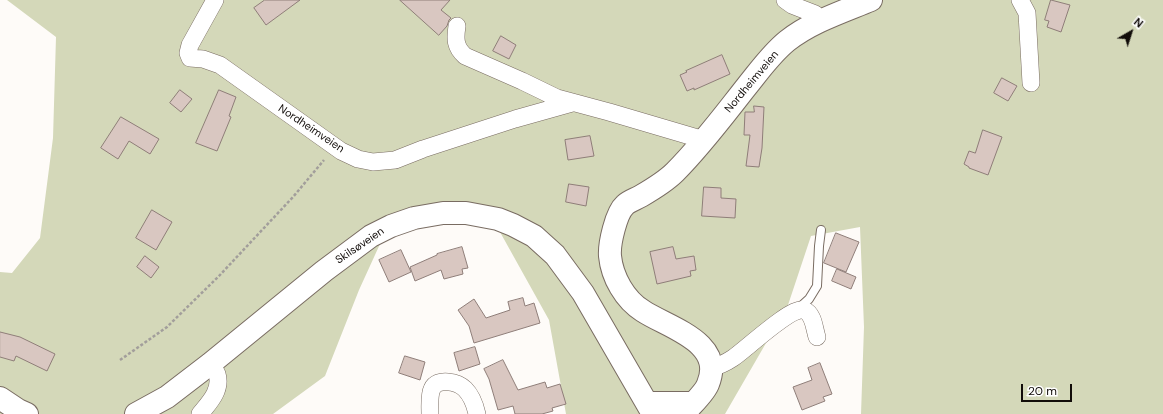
<!DOCTYPE html>
<meta charset="utf-8">
<style>
body{margin:0}
#map{position:relative;width:1163px;height:414px;overflow:hidden;background:#fefbf8;font-family:"DM Sans",sans-serif}
canvas{display:block}
.north{position:absolute;left:1111px;top:12px;width:40px;height:40px;-webkit-text-stroke:3px #fff;paint-order:stroke;rotate:39deg;font-size:11px;font-weight:700;line-height:16px;text-align:center;color:#110c09}
.north::after{content:'';display:block;margin:auto;width:14px;height:18px;background:#110c09;clip-path:polygon(50% 0,100% 100%,50% 72%,0 100%)}
.scale{position:absolute;left:1021px;top:384px;width:51px;height:18px;box-sizing:border-box;border:2px solid #110c09;border-top:0;padding-left:5px;font-size:12px;line-height:14px;white-space:nowrap;color:#110c09;-webkit-text-stroke:3px #fff;paint-order:stroke}
</style>
<div id="map">
<canvas width="1163" height="414"></canvas>
<div class="north">N</div>
<div class="scale">20 m</div>
</div>
<script>
const c = document.querySelector('canvas').getContext('2d');
c.lineJoin = 'round';
function fillPath(path, color) { c.fillStyle = color; c.fill(path, 'evenodd'); }
function strokePath(path, color, width, dash) { c.strokeStyle = color; c.lineWidth = width; c.lineCap = dash ? 'butt' : 'round'; c.setLineDash(dash || []); c.stroke(path); }
function label(font, color, halo, rows, align = 'center') {
  c.font = font + ' "DM Sans",sans-serif'; c.lineWidth = 3; c.setLineDash([]); c.textBaseline = 'middle'; c.strokeStyle = halo; c.fillStyle = color; for (const [text, x, y, turn = 0] of rows) {
    c.save(); c.translate(x, y); c.rotate((+turn || 0) * Math.PI / 180); c.textAlign = isNaN(turn) ? turn : align; if (halo) c.strokeText(text, 0, 0); c.fillText(text, 0, 0); c.restore();
  }
}
fillPath(new Path2D(`
 M7,0H1163V414H861L864,327L860,227L811,236L788,305L725,414H566L549,320L500,232L445,210L385,233L359,290L325,376L273,414H0V272L12,273L40,238L53,138L56,37Z`), '#d4d8b9');
const building = new Path2D(`
 M265,0H300L266,25L254,8Z
 M400,0H450L441,10L451,18L449,20L447,26L439,35Z
 M1051,0L1070,5L1061,32L1047,27L1049,21L1045,20Z
 M501,36L516,45L509,59L493,51Z
 M722,55L730,74L694,90V88L687,91L680,75L687,72L686,71Z
 M1002,78L1017,86L1008,101L994,93Z
 M180,90L192,99L181,112L170,103Z
 M219,90L236,97L229,116L231,117L217,151L196,143Z
 M754,106L764,107L762,148L759,167L746,166L750,135H744L745,112H754Z
 M121,117L159,139L150,154L129,141L118,159L101,148Z
 M983,130L1002,137L988,175L969,168V167L964,164L969,151L975,153Z
 M590,136L594,156L568,160L565,140Z
 M569,184L589,187L586,206L566,202Z
 M704,187L721,188V198L736,199L735,218L702,216Z
 M152,210L172,222L156,250L136,238Z
 M836,233L859,242L846,272L824,263Z
 M462,247L468,268L462,269L463,274L444,279L441,270L415,281L410,267L437,255V254Z
 M673,247L676,259L694,256L696,270L690,271L691,276L657,284L650,252Z
 M401,250L411,272L389,282L379,260Z
 M145,256L159,267L151,278L137,267Z
 M837,269L856,277L851,289L832,281Z
 M523,298L525,306L534,303L540,323L474,343L469,326L458,310L474,299L486,318L510,310L508,302Z
 M0,332L20,337L55,354L47,371L16,356L14,361L0,357Z
 M475,347L480,364L459,371L454,353Z
 M405,356L425,362L420,380L399,373Z
 M503,360L518,390L545,382L547,388L560,384L566,404L552,408L553,411L542,414H515L513,406L498,410L489,379L484,369Z
 M820,363L832,394L823,397L825,401L802,410L793,387L812,380L808,368Z`);
fillPath(building, '#d9c7c1');
strokePath(building, '#8f7e79', 1);
const service = new Path2D(`
 M798,309L809,299L817,286L819,246L821,230`);
const minor = new Path2D(`
 M215,0L190,45L188,53L190,58L203,59L220,65L341,151L358,159L373,162L395,160L423,149L515,119L572,103
 M785,0L792,5L815,14
 M1020,0L1027,13L1031,83
 M457,26C455,39 455,47 465,56L522,81L557,98L609,112L704,140
 M711,368C719,366 727,362 733,358C745,350 793,305 804,310C814,314 814,328 817,337
 M200,414C209,403 222,390 217,374C216,371 212,367 210,364
 M430,414C430,407 429,395 432,389C437,377 458,382 465,389C472,396 475,405 477,414`);
const secondary = new Path2D(`
 M648,403H692
 M684,414C690,406 705,393 708,384C725,342 669,328 643,311C625,300 612,277 610,256C609,244 616,213 625,205C629,201 636,199 641,196C653,189 665,182 675,172C702,145 724,115 747,86C760,70 771,54 787,41C811,22 842,12 871,0`);
const primary = new Path2D(`
 M0,398L18,410L27,414
 M136,414L167,397L210,364L324,271L371,236L391,226L414,218L443,213H466L498,219L513,225L534,236L555,255L583,293L653,414`);
strokePath(service, '#796c62', 10);
strokePath(minor, '#796c62', 18);
strokePath(secondary, '#796c62', 24);
strokePath(primary, '#796c62', 24);
strokePath(new Path2D(`
 M120,360L167,327L219,276L293,197L324,160`), '#a29e9b', 2.5, [3, 2]);
strokePath(service, '#fff', 8);
strokePath(minor, '#fff', 17);
strokePath(secondary, '#fff', 22);
strokePath(primary, '#fff', 22);
label('11px', '#110c09', '#fff', [
 ["Nordheimveien",752,82,-50],
 ["Nordheimveien",311,129,34],
 ["Skilsøveien",360,246,-34]
]);
</script>
